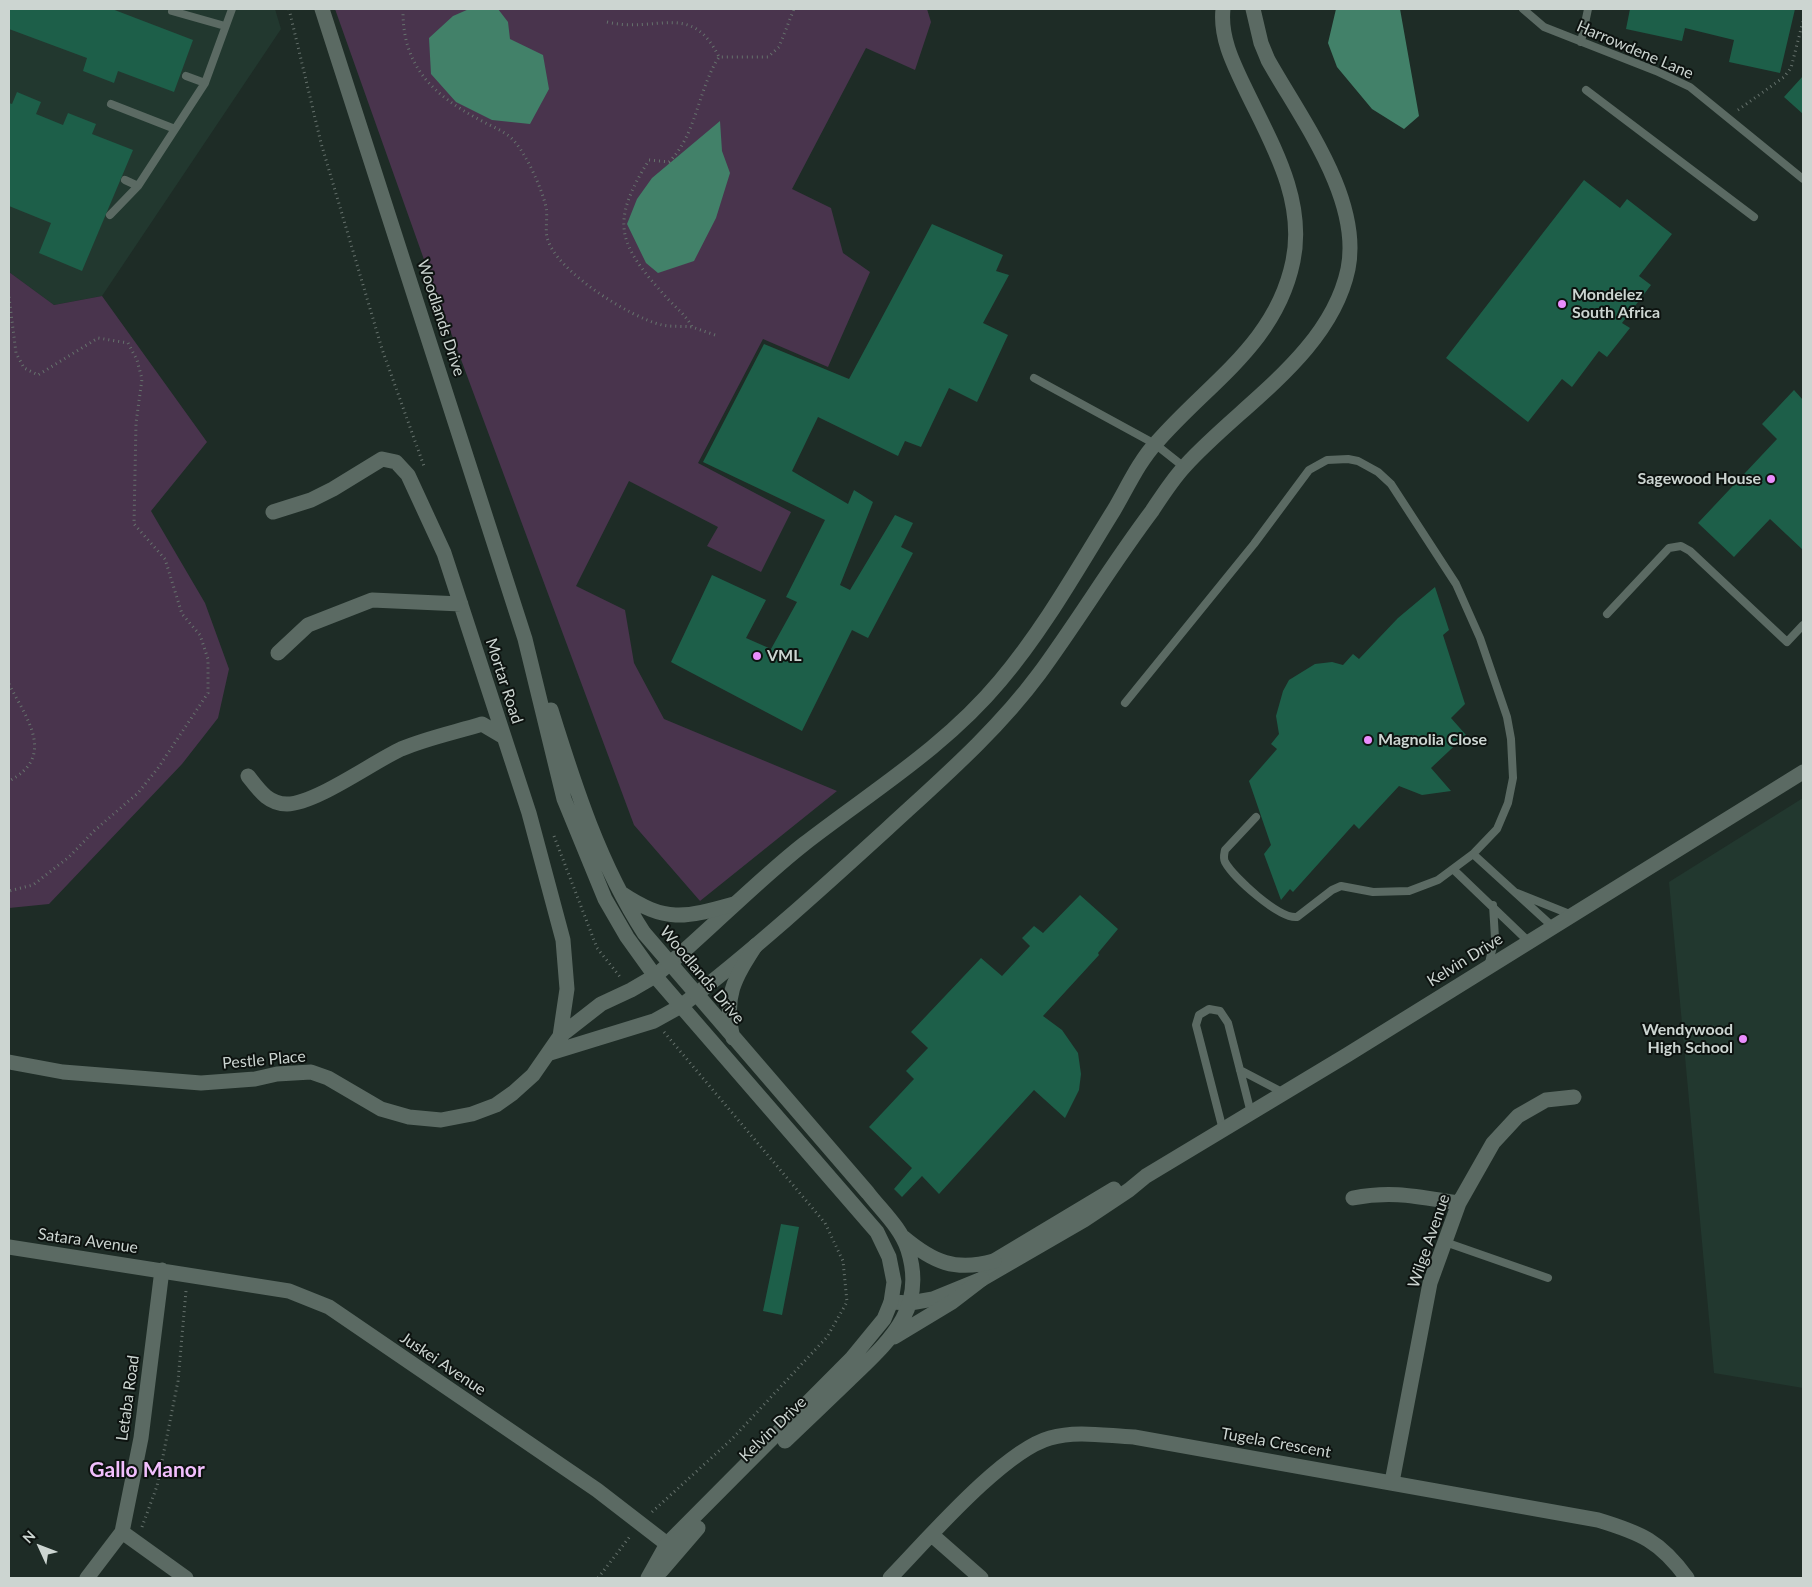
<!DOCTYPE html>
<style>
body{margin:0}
#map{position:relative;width:1812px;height:1587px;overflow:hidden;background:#1e2c26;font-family:Lato,sans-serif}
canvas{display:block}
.frame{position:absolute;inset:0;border:10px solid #ccd5d1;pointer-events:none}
.north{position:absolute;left:15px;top:1522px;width:50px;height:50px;-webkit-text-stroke:4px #0d1310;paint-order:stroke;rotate:313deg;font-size:14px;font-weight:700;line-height:20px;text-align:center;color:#ccd5d1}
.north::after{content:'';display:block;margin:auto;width:18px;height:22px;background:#ccd5d1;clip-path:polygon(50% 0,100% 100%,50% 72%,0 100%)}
</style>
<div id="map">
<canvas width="1812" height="1587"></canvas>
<div class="frame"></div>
<div class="north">N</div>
</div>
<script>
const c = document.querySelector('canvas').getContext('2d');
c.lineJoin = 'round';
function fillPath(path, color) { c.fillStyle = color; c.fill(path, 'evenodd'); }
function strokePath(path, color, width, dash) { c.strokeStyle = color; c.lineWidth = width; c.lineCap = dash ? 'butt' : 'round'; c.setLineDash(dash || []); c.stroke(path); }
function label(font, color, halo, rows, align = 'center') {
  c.font = font + ' Lato,sans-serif'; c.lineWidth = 4; c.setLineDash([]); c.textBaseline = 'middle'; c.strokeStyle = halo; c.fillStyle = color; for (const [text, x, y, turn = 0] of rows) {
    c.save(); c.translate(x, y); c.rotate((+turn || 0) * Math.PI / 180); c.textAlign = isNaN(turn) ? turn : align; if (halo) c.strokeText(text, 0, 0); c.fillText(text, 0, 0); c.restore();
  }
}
fillPath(new Path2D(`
 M9,9H275L281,29L102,296L54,305L9,272Z
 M1803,798V1388L1714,1373L1669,882Z`), '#22382f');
fillPath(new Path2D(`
 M335,9H927L931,22L915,70L866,48L792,189L831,208L843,253L870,272L828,367L763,339L698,463L791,512L761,572L707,546L718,527L629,481L576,586L625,610L634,663L664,719L837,791L700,901L634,825L427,268Z
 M9,272L54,305L102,296L207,442L151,511L205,603L229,669L218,718L182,764L49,904L9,908Z`), '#49344d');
fillPath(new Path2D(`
 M469,9H498L508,22L510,39L543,55L549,89L530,124L492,120L456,102L431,74L429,38L453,16Z
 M1336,9H1400L1419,116L1404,129L1372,109L1337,67L1328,43Z
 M720,121L722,151L730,173L716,218L694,261L658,273L646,263L627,224L637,199L652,178Z`), '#428169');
fillPath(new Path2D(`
 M9,9H112L193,40L174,92L118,71L114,83L83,71L87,58L9,29Z
 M1630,9H1795L1780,73L1729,62L1734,40L1685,28L1682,41L1626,29Z
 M1803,76V114L1784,97Z
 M17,92L41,102L36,114L63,125L68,113L96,124L92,134L133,150L82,271L39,253L51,223L9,206V103L12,104Z
 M1584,180L1620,208L1627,199L1672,234L1639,276L1651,285L1622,323L1630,328L1607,357L1599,351L1572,387L1562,379L1528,422L1446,358Z
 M932,224L1003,255L996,271L1009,275L983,323L1008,335L977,402L949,388L921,447L905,441L898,456L818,417L792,471L848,504L854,490L873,502L840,585L850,590L895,515L913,523L901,547L913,553L868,638L852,630L802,731L671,662L712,575L766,600L746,638L771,649L797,602L786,597L825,520L703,462L764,344L849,379Z
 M1794,390L1803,400V550L1770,519L1734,557L1698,523L1777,439L1762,424Z
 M1435,587L1449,630L1443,635L1465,704L1451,718L1466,735L1431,768L1451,791L1422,795L1399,786L1359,829L1354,824L1293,892L1290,889L1281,900L1264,854L1271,845L1249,781L1277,749L1271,744L1279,734L1276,716L1283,691L1289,680L1315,664L1332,662L1343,665L1353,654L1359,659L1398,618Z
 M1080,895L1118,929L1098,953L1099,955L1043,1016L1062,1030L1078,1053L1081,1074L1079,1090L1065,1118L1034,1090L939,1194L922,1176L902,1197L894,1189L912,1168L869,1127L914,1079L906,1071L928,1048L911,1032L981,958L1002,976L1030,946L1022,938L1034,926L1043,933Z
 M781,1224L799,1227L782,1315L763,1311Z`), '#1d5f49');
strokePath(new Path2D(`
 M289,9L321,143L382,349L425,469
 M403,9C402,66 433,95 480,120C492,127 506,131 515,142C527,156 542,189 546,207C548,217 545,228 547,237C554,270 631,318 662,325C672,327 683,326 692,327
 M607,22C657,34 691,0 719,57
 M1738,110L1784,77L1791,68L1803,21
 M9,297L16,353L24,368L38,375L98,338L128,343L137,360L142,379L136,423L134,524L165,559L182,614L200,635L208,659V693L158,768L138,793L95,830L69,857L33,885L9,891
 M715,335L692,327C686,315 676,308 667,298C618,244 609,224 649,160L669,162C697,134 698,89 719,57H768L779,47L794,9
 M9,684C26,718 57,756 9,781
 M554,836L597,948L621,978
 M652,1512L732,1439L827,1337L847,1302L843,1261L825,1223L664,1032
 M142,1527L157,1486L178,1381L186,1291
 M598,1578L631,1535`), '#66726d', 3, [1, 4]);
strokePath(new Path2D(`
 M1523,9L1544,27L1656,71L1690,87L1803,179
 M172,11L225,26
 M1581,42L1588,9
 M186,76L205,83
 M1586,90L1754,217
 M111,104L175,129
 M125,180L138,186
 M110,215L138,186L205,83L232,9
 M1034,378L1155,444L1184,467
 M1607,614L1669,548L1681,546L1690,551L1787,642L1803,625
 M1125,703L1254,544L1309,470L1327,460L1348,459L1358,461L1378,472L1391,484L1456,584L1480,638L1507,717L1511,739L1513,778L1508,803L1497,829L1473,854L1438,880L1409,891L1373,892L1341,886L1332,890L1297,917C1279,919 1234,878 1225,862C1223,858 1224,855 1225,850L1256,817
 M1473,854L1552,926
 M1454,870L1528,941
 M1517,893L1572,915
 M1488,967L1495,938L1493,905
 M1240,1070L1284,1093
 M1223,1130L1196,1025L1199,1015L1209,1009L1220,1011L1228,1023L1251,1113
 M1445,1242L1548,1278`), '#5b6a63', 8);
strokePath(new Path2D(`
 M278,653L308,625L372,600L461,604
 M248,776C259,790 268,804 287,804C315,804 373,762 401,749C427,738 456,732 482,724L504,737
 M560,1036L601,1004L631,990L655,976C706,934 752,885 804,844C871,792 945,747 1000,681C1044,629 1078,568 1114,510C1127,488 1139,461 1157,442C1208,383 1276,344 1293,261C1306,198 1270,141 1244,86C1232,61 1220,36 1223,9
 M550,1053L654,1021L681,1006C753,951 820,890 887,829C940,780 996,732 1039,674C1078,621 1112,564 1152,511C1162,496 1172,480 1185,466C1239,406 1330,354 1348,269C1362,199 1301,119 1268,60L1261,43L1253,9
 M9,1062L63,1072L201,1083L255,1079L277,1074L311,1072L328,1078L381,1109L409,1117L441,1120L472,1114L496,1105L513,1093L533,1075L560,1036L567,989L563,940L529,813L444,553L408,475L396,462L382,459L333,489L311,500L273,512
 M1353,1198C1393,1190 1419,1197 1459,1203
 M9,1247L289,1291L329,1307L597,1490L676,1551
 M984,1267L1114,1189
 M891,1302L910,1303L933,1299L982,1279L1084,1220L1129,1190L1146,1176L1347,1055L1803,772
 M1392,1482L1430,1283L1459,1203L1493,1143L1518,1116L1546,1100L1574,1097
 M122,1532L186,1578
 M932,1535L981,1578
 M87,1578L122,1532L141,1438L162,1270
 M890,1578C926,1541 1003,1451 1050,1438C1077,1430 1107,1436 1134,1437L1598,1520C1641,1533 1660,1541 1687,1578`), '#5b6a63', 15);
strokePath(new Path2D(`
 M322,9L525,639L564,799L605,899L627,937L655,976L877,1232L889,1257L894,1282L891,1302L884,1319L852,1358L667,1544L648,1578
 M551,710C575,787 600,865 644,933L868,1193C882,1211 901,1228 908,1250C927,1310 888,1342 849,1380C828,1400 806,1421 785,1441
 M621,893C666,923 684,918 734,904
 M733,1038C723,997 734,979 756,945
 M903,1237C933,1262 955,1272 994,1261
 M894,1337L952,1302L982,1279
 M661,1571L698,1528`), '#5b6a63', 15);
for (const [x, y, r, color] of [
 [1562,304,5,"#ea8dfd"],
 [1771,479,5,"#ea8dfd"],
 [757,656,5,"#ea8dfd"],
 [1368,740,5,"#ea8dfd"],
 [1743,1039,5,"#ea8dfd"]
]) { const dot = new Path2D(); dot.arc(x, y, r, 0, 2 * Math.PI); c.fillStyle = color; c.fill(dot); strokePath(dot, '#0d1310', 2); }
label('16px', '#ccd5d1', '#0d1310', [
 ["Harrowdene Lane",1635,50,23],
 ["Woodlands Drive",441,318,72],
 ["Mortar Road",504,681,72],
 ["Kelvin Drive",1465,960,-32],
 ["Woodlands Drive",702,975,50],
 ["Pestle Place",264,1060,-5],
 ["Satara Avenue",88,1241,8],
 ["Wilge Avenue",1429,1241,-71],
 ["Juskei Avenue",443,1364,34],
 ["Letaba Road",128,1398,-82],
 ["Kelvin Drive",773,1429,-44],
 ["Tugela Crescent",1276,1443,10]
]);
label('bold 16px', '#ccd5d1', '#0d1310', [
 ["Mondelez",1572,295],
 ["South Africa",1572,313],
 ["Sagewood House",1761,479,"right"],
 ["VML",767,656],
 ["Magnolia Close",1378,740],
 ["Wendywood",1733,1030,"right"],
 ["High School",1733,1048,"right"]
], 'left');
label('bold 21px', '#f2bffd', '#0d1310', [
 ["Gallo Manor",147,1470]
]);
</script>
